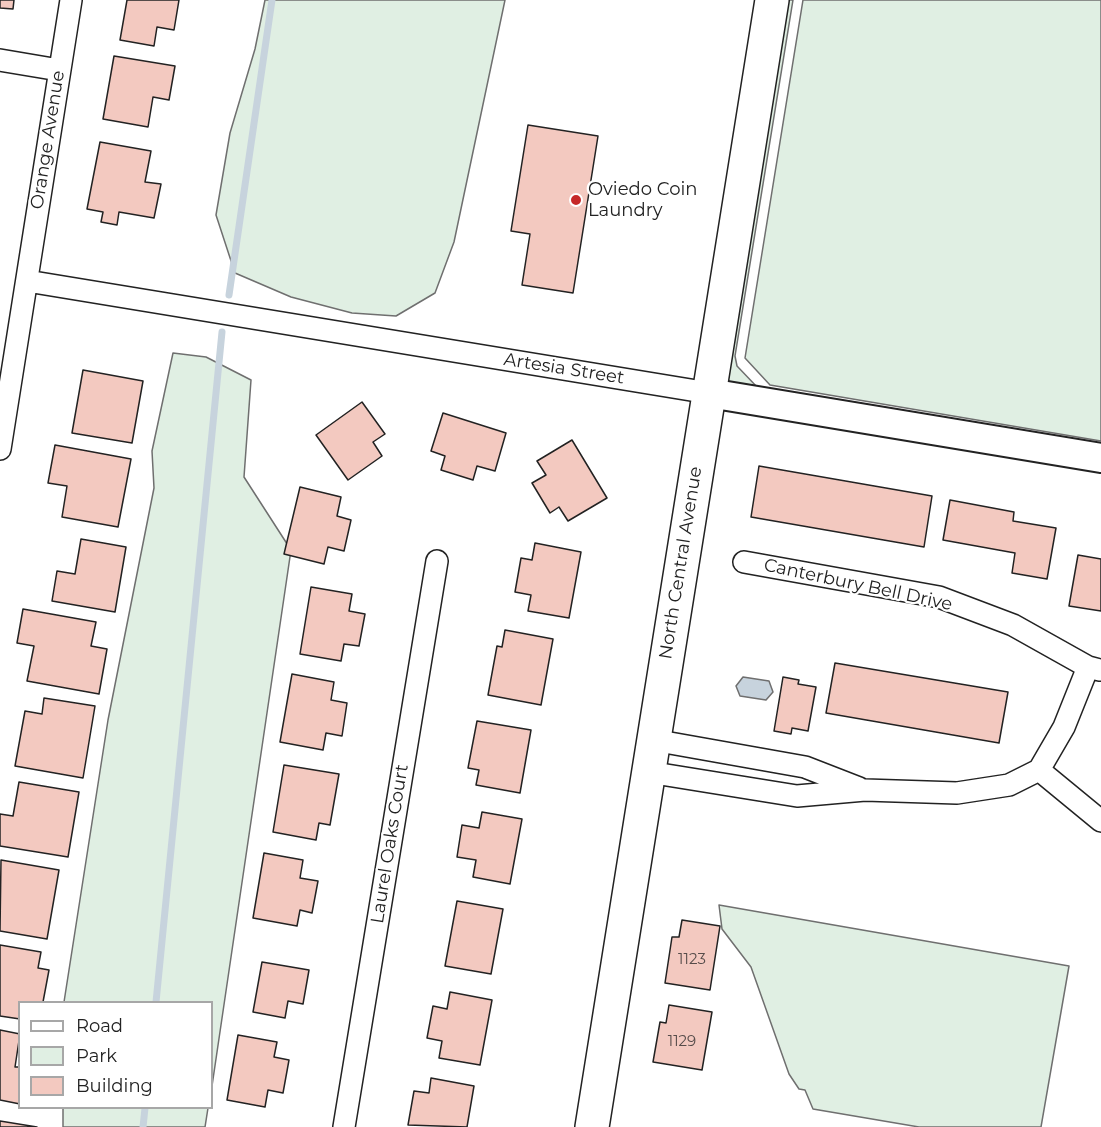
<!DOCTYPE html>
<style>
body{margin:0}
#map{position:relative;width:1101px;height:1127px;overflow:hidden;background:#fff;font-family:Montserrat,sans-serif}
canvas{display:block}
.legend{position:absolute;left:18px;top:1001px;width:195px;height:108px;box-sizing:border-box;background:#fff;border:2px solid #a7a7a7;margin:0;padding:8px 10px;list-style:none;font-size:18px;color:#222}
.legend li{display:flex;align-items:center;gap:12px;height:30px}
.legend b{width:30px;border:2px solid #a7a7a7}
</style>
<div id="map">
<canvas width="1101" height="1127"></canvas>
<ul class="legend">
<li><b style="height:8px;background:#fff"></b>Road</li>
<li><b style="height:16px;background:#e0efe3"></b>Park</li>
<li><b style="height:16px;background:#f3c9c0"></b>Building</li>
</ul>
</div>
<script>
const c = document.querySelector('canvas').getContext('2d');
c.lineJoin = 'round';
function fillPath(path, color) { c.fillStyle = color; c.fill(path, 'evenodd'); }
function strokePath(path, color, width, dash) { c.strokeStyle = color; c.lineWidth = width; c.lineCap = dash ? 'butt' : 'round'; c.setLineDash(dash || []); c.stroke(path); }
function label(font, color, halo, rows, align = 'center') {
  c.font = font + ' Montserrat,sans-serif'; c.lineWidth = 4.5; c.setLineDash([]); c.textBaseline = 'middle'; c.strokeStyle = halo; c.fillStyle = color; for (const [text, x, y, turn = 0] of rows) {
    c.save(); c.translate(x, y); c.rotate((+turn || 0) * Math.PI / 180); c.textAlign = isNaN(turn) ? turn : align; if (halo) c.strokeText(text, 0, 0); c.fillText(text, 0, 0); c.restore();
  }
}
const green = new Path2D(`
 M265,0H505L454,242L435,293L396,316L352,313L291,297L235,273L216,215L230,133L255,49Z
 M784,0H793L735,356L737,366L758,388L723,382Z
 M803,0H1101V441L770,385L745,358Z
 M173,353L206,357L251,380L244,477L291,550L212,1086V1002H64L108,720L154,488L152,451Z
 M719,905L1069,966L1041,1127H919L813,1109L805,1090L799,1089L789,1074L751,967L722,929Z
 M63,1108H208L205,1127H63Z`);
fillPath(green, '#e0efe3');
strokePath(green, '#6f6f6f', 1.5);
const water = new Path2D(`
 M743,677L769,681L773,692L766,700L740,696L736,686Z`);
fillPath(water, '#c7d3dd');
strokePath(water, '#6f6f6f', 1.5);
strokePath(new Path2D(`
 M229,295L272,0
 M156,1002L222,332
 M143,1127L145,1108`), '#c7d3dd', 7);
const building = new Path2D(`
 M0,0H14L13,9L0,8Z
 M127,0H179L174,30L157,27L154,46L120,40Z
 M114,56L175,66L169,100L153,97L148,127L103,119Z
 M528,125L598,136L573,293L522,285L530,234L511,231Z
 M100,142L151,151L145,182L161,184L154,218L119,212L117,225L101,222L103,212L87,209Z
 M83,370L143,381L132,443L72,433Z
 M362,402L385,434L373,442L382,456L348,480L316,435Z
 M443,413L506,433L495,471L477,466L473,480L441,470L445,456L431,451Z
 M572,440L607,498L568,521L559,507L550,513L532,483L546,475L537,461Z
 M55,445L131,459L118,527L62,517L67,486L48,483Z
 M759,466L932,496L924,547L751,517Z
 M300,487L341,497L337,516L351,520L344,551L328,547L324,564L284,554Z
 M950,500L1014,512L1013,521L1056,528L1047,579L1012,573L1015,553L943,540Z
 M81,539L126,547L115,612L52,601L57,571L75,574Z
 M535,543L581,552L569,618L528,611L531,595L515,592L521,558L532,560Z
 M1078,555L1101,559V611L1069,606Z
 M311,587L352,594L349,611L365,614L359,646L344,644L341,661L300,654Z
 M23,609L96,622L91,646L107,649L99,694L27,681L34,646L17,643Z
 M505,630L553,639L541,705L488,695L497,646L502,647Z
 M835,663L1008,692L999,743L826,713Z
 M292,674L334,682L331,700L347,703L342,736L326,733L323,750L280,742Z
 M783,677L799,680L798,684L816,687L808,731L792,728L791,734L774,731Z
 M44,698L95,706L83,778L15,766L25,711L42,714Z
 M477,721L531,730L520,793L476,785L479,770L468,768Z
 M284,765L339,774L330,825L319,823L316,840L273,832Z
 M19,782L79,792L68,857L0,846V814L13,816Z
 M482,812L522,819L510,884L473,877L476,860L457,857L462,825L479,828Z
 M264,853L303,860L300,878L318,881L312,913L300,910L297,926L253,918Z
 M1,860L59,870L47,939L0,931Z
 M457,901L503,909L491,974L445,966Z
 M682,920L720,926L710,990L665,983L672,937H679Z
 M0,945L41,952L38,968L49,970L43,1002H20V1019L0,1016Z
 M262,962L309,970L303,1004L288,1001L285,1018L253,1012Z
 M450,992L492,1000L480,1065L439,1058L442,1041L427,1038L433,1006L447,1009Z
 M669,1005L712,1012L702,1070L653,1062L660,1022L666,1023Z
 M0,1030L20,1034L15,1067H20V1104L0,1100Z
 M238,1035L277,1042L274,1057L289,1060L283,1093L268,1090L265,1107L227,1100Z
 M431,1078L474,1086L467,1127L408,1125L414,1091L429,1093Z
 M0,1121L37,1127H0Z`);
fillPath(building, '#f3c9c0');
strokePath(building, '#222', 1.5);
const street = new Path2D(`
 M0,60L59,70
 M27,281L709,393
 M0,449L71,0
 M744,562L939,597L1013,625L1088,667L1100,670
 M653,740L805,767L859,788
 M1039,770L1101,821
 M648,772L797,796L865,790L957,793L1009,785L1039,770L1064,727L1088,667
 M344,1127L437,561`);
const secondary = new Path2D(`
 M709,393L1101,458`);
const primary = new Path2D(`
 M592,1127L772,0`);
strokePath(street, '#222', 24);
strokePath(secondary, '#222', 32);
strokePath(primary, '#222', 36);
strokePath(street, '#fff', 21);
strokePath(secondary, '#fff', 28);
strokePath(primary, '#fff', 33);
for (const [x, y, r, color] of [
 [576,200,6,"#c62828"]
]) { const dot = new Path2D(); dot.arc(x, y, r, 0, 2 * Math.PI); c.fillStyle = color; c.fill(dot); strokePath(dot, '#fff', 2); }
label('15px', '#564c4a', null, [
 ["1123",692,960],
 ["1129",682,1042]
]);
label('18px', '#222', '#fff', [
 ["Orange Avenue",48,140,-81],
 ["Artesia Street",564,369,9],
 ["North Central Avenue",681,563,-81],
 ["Canterbury Bell Drive",858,585,12],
 ["Laurel Oaks Court",390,844,-81]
]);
label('18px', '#222', '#fff', [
 ["Oviedo Coin",588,190],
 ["Laundry",588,211]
], 'left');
</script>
